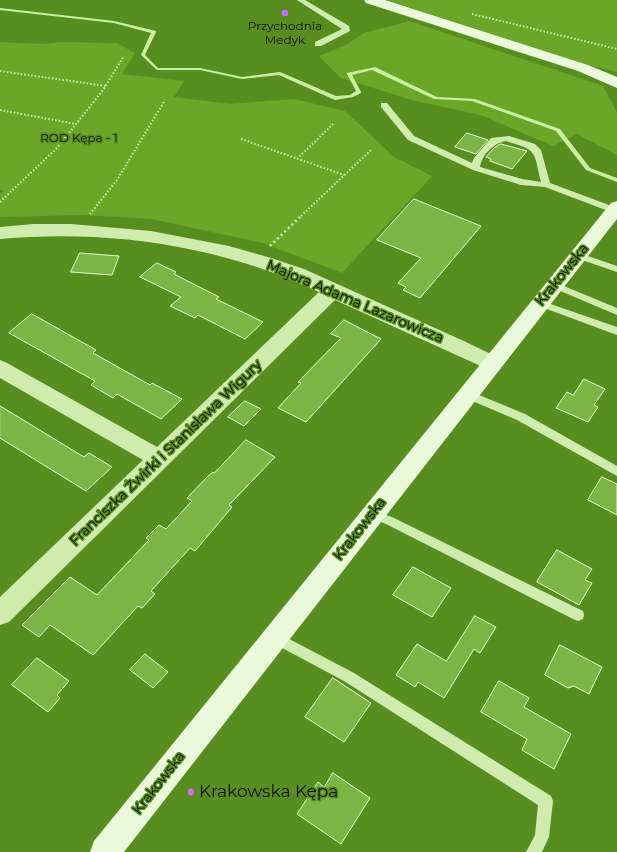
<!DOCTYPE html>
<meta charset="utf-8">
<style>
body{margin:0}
canvas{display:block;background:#588e20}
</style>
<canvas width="617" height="852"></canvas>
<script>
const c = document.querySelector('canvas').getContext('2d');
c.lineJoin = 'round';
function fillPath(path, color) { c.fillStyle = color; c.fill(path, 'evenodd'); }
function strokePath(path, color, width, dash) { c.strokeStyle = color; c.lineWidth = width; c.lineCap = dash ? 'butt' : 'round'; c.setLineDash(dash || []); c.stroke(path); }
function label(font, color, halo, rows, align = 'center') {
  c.font = font + ' Montserrat,sans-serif'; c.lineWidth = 3; c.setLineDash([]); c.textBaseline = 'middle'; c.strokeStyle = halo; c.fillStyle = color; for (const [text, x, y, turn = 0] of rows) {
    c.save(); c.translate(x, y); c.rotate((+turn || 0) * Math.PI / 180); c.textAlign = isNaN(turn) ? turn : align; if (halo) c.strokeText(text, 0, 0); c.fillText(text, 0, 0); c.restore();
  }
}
fillPath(new Path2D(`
 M387,0H617V72L585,64Z
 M409,21L603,86L617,113V155L577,134L553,146L481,115L412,100L341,78L319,56L346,45L364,33Z
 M0,42L43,44L61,42L117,43L135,53L122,74L184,81L174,97L230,104L294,99L345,111L394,157L432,176L342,273L263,243L152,219L86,215L0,217V194L4,191L0,190Z`), '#6ba629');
fillPath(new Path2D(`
 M0,8L114,21L156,31V32L145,55L158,68H200L242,77L280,72L336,96L350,95L356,91L347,74V73L375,67L437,97L475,99L560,129L590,168L617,178V182L586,170L556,131L472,101L434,99L372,70L352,75L361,92V93L353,97L335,100L279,75L242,79L200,70H157L141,55L151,33L114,23L0,10Z`), '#cbeea2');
const building = new Path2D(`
 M467,133L488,140L476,154L455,147Z
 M501,144L527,151L512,169L490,161L491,159L486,157L494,148Z
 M414,199L481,226L420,298L403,290L406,287L398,283L421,258L377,240Z
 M80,253L119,256L112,275L71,272Z
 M157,263L176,272L174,274L219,297L216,299L263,322L245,339L198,315L195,318L170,306L181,297L140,277Z
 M32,314L96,350L93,353L150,385L152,383L182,399L161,419L117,394L113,398L91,385L95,381L9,333Z
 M344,320L381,339L306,422L278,408L301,383L298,382L341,338L331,334Z
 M584,379L605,389L594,405L598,407L588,422L556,408L567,392L573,395Z
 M245,401L261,409L244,426L228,417Z
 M0,406L84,457L89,453L112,467L86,491L0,438Z
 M246,440L275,457L229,505L232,507L195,551L190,548L151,591L155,594L142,608L138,606L93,655L50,625L39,637L22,625L70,577L97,595L149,540L146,538L159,525L166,529L192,501L187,498L207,477L213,472L214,473Z
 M602,477L617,484V515L588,500Z
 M557,550L592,569L585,580L592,583L579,605L537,582Z
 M413,567L451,588L432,617L393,595Z
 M475,616L496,627L480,653L474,649L444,698L418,682L415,687L396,675L417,644L446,661Z
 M560,645L602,667L589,694L574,686L568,688L545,675Z
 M145,654L168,672L153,688L130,670Z
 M37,658L69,681L57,695L60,698L48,712L12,685Z
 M333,678L371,703L344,742L305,717Z
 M499,681L529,698L524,707L571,734L554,769L522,750L527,739L481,712Z
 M333,773L370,798L341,844L297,814L318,782L324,787Z`);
fillPath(building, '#7eb345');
strokePath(building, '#e7f9d4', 1);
strokePath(new Path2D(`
 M472,14L617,49
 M0,71L106,86
 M0,110L76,124
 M241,139L344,175
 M297,159L333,124
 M0,202L57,148L103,90L124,56
 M90,214L117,180L165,100
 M301,216L371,150`), '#cfecae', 2, [1.5, 2]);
strokePath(new Path2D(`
 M270,246L302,215`), '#cfecae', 2.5, [2, 3]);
fillPath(new Path2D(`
 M297,0H305L349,26L350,31L321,46H315V42L342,29Z
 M381,103H387L414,136L472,163L474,158L491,138L509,136L535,144L541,150L550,183L617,208V212H611L545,187L521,185L473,170L408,140L381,107ZM506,141C538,151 533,149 541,182L522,179L480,167C482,154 494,143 506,141Z
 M579,253L617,266V272L576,258L574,256L576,254Z
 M554,282L617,308V315L551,287L549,285Z
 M539,300L617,327V335L536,305L534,303Z
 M467,390L525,414L617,466V476L517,420L463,397L462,394L463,391Z
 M372,509L394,518L583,611L584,615L583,619L578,621L573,619L386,524L368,517L366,514L368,511Z
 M274,631L354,673L551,796L553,801L549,837L542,852H526L535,835L538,805L344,681L269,641L268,637L269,633Z`), '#cfecae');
fillPath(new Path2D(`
 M34,224H71L151,231L229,246L271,258L304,269L466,342L499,358L502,363L499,368L492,371L485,368L335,300L9,622L0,625V597L143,460L0,378V360L7,363L157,447L319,292C221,245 107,229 0,239V227Z`), '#cfecae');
fillPath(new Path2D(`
 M364,0H385L588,65L617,77V88L578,71L366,3Z
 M617,201V219L124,852H90L94,841L611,203Z`), '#eaf9da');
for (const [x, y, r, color] of [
 [285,13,4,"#c76ffa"],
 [191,792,4,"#c76ffa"]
]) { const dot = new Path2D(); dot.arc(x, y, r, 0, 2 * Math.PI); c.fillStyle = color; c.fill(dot); strokePath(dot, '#588e20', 1.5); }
label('12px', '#111', '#588e20', [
 ["Przychodnia",285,26],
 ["Medyk",285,40]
]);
label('12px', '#111', '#588e20', [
 ["ROD Kępa - 1",79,138]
]);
label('14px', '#111', '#588e20', [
 ["Krakowska",562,275,-51],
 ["Majora Adama Lazarowicza",355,302,23],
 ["Franciszka Żwirki i Stanisława Wigury",166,453,-44],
 ["Krakowska",360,529,-52],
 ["Krakowska",159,783,-52]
]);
label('17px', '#111', '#588e20', [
 ["Krakowska Kępa",199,792]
], 'left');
</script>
